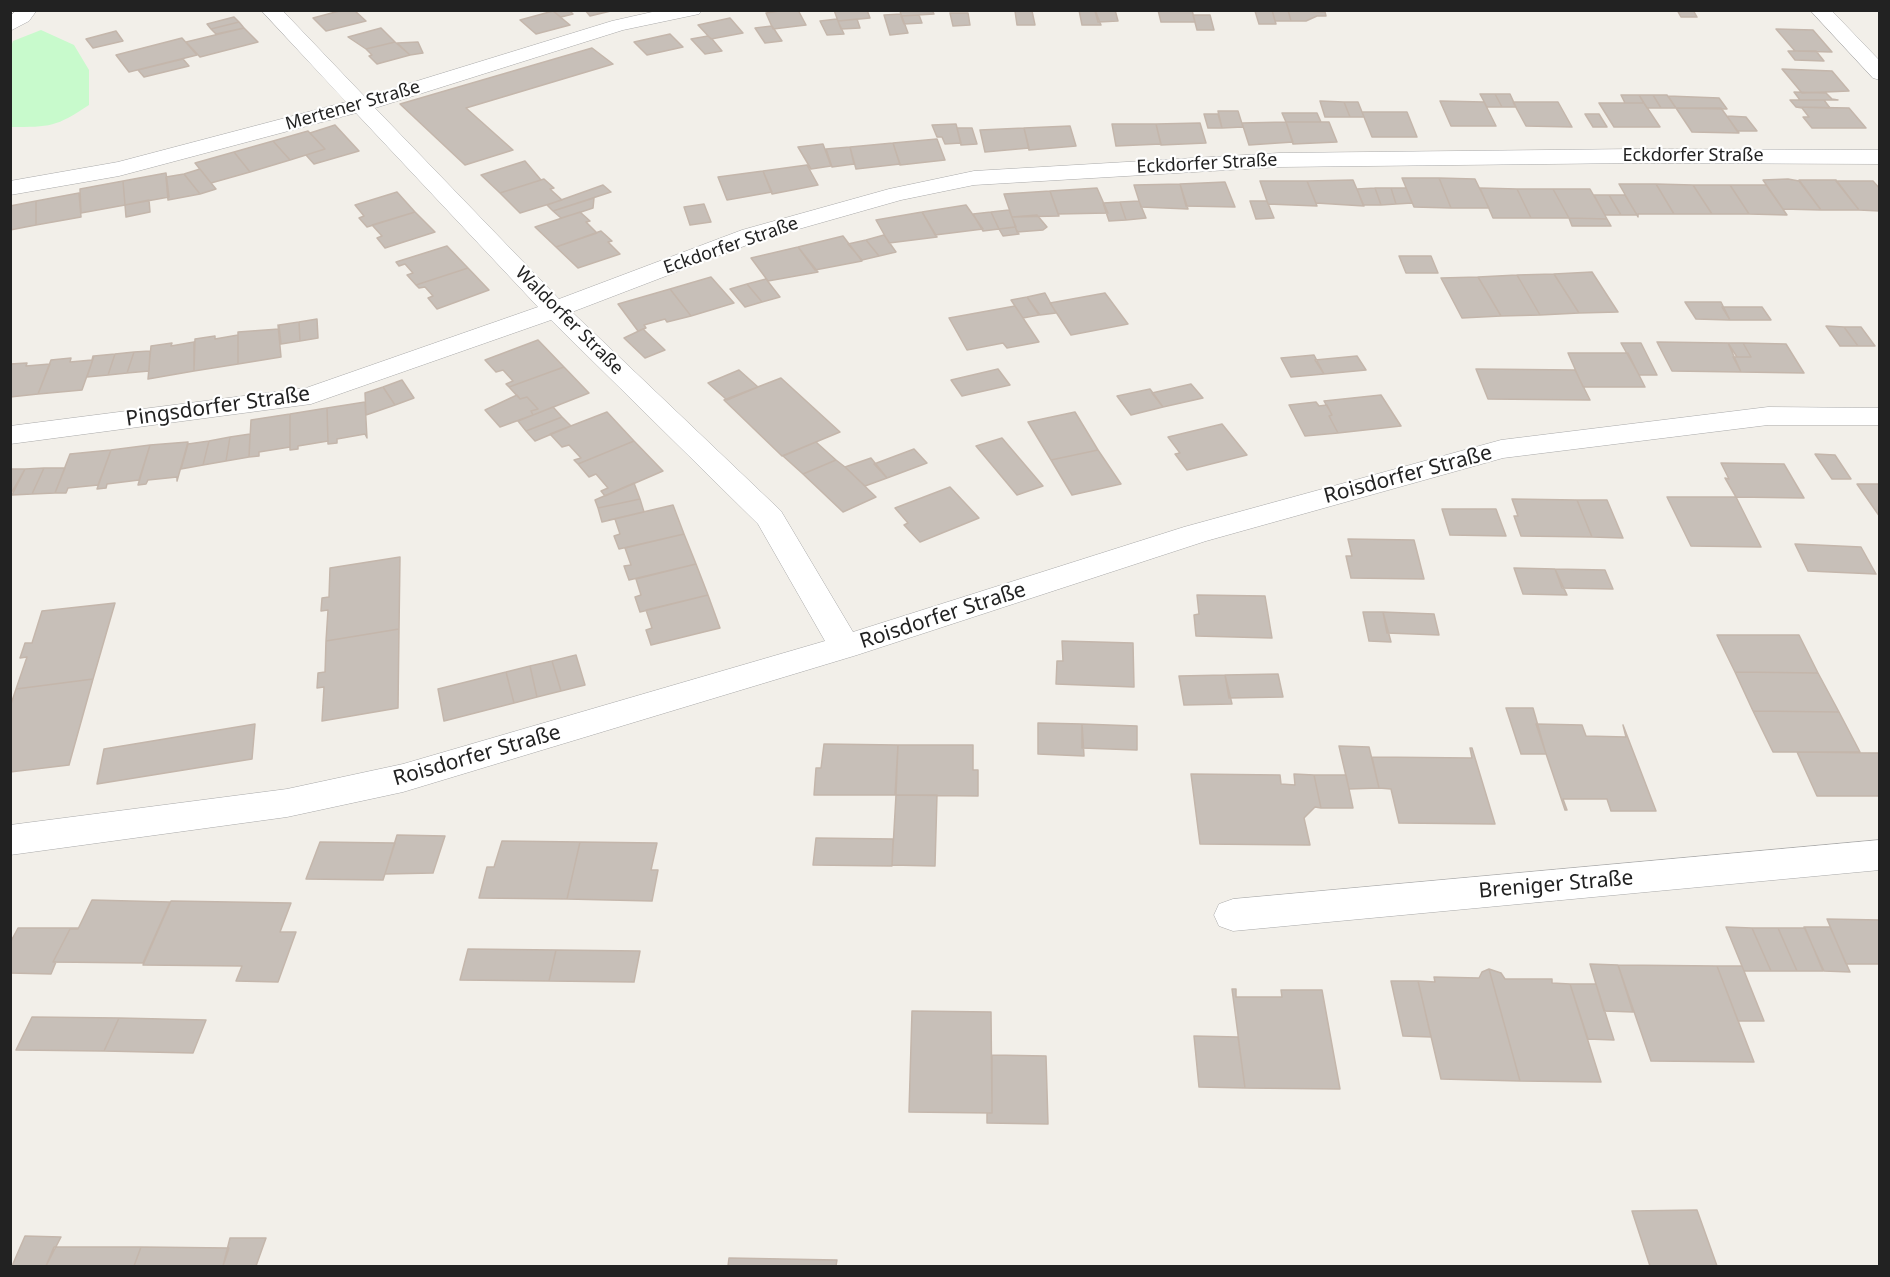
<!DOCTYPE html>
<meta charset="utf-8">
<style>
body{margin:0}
#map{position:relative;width:1890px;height:1277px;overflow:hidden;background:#f2efe9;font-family:"Noto Sans",sans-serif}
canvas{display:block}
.frame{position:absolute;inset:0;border:12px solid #222;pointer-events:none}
</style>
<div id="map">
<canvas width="1890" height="1277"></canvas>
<div class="frame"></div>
</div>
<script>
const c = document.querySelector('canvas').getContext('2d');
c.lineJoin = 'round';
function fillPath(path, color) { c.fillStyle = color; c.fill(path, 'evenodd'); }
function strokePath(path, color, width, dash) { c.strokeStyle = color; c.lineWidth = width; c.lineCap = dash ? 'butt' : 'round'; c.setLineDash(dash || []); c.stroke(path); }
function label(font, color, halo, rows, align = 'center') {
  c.font = font + ' "Noto Sans",sans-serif'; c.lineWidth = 4.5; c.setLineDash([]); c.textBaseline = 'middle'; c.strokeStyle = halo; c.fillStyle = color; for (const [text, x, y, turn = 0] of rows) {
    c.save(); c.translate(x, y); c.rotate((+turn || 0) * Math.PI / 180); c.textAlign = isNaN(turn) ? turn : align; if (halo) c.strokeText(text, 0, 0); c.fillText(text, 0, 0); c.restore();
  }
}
fillPath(new Path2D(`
 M41,30L74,45L89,70V105C56,127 50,127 11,127V47L13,41Z`), '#c8facc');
const building = new Path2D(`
 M343,10H354L366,21L326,31L313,18Z
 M552,10H569L573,14L561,17Z
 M585,10H615L590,16Z
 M786,10H798L806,25L773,29L766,13Z
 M834,10H867L870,18L838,21Z
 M900,10H932L934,14L901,16Z
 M1079,10H1095L1101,25H1082Z
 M1115,10L1118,21L1098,22L1095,11Z
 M1158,10H1192L1195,22H1161Z
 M1272,10H1288L1291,21H1275Z
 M1272,10L1276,24H1259L1255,11Z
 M1288,10L1325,12L1326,16H1317L1306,21H1291Z
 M1677,10H1693L1697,17H1681Z
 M553,11L570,25L536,34L520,20Z
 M1015,11H1032L1035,25H1017Z
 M950,13H968L970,25L953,26Z
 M901,14L908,33L890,35L884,15Z
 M919,15L922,23L904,24L901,16Z
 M1193,15H1210L1214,30H1197Z
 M234,17L239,22L211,29L207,24Z
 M730,18L743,33L711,39L698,25Z
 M837,19L844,34L827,35L820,21Z
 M857,19L860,28L841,29L838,21Z
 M239,22L244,28L216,34L211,29Z
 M772,26L782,41L765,43L755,28Z
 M244,28L258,42L200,57L186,42Z
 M381,28L395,42L366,49L348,37Z
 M1776,29L1813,30L1832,52L1795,51Z
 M116,31L123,41L93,48L86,39Z
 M670,34L683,47L647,55L634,42Z
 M708,36L712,39L722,51L705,54L691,39Z
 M182,38L197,55L129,72L116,55Z
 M395,42L410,55L377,64L369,56L372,55L366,49Z
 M418,42L423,53L410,55L397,43Z
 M592,48L613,64L466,108L513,150L465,165L400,104Z
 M1788,51H1816L1824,61L1795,60Z
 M183,59L189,66L144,77L138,70Z
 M1782,69L1832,71L1849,91L1802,93Z
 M1794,92L1826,93L1832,99L1838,100H1800Z
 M1480,94H1495L1502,107H1487Z
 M1495,94H1510L1516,107H1502Z
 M1621,95H1639L1644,103H1625Z
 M1639,95H1653L1661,108H1647Z
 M1653,95H1667L1676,108H1661Z
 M1668,96L1719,98L1727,109L1676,108Z
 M1790,100H1824L1830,108L1796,107Z
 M1320,101L1344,102L1350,117H1325Z
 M1440,101L1484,102L1496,126H1451Z
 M1344,102H1358L1364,117H1350Z
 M1513,102H1558L1572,127L1526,126Z
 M1599,103H1644L1660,127H1614Z
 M1796,107L1849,108L1866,128H1812L1803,117H1809L1802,108Z
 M1676,108H1721L1739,133L1692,132Z
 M1218,111H1238L1243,127L1222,128Z
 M1362,112H1407L1417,137H1372Z
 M1282,113H1317L1321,122H1286Z
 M1204,114H1218L1222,128H1208Z
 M1585,114H1599L1607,127H1593Z
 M1727,116L1746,117L1757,131H1737Z
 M1286,122L1293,142L1249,145L1242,123Z
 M1286,122H1329L1337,142L1293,144Z
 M1200,123L1206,143L1161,145L1156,124Z
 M956,124L961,143L945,144L942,137H937L932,125Z
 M1112,124H1156L1161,144L1116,146Z
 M335,125L359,151L314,164L306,155L325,149L310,133Z
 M1070,126L1076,146L1029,150L1024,128Z
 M957,128H972L977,144L961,145Z
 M1024,128L1029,148L985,152L980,130Z
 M308,131L325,149L290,160L273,141Z
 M937,139L945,160L900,165L893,143Z
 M273,141L290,160L250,172L234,152Z
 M893,143L900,164L856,169L850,147Z
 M823,144L831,166L811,169L798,147Z
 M850,147L854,164L832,167L826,149Z
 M234,152L250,172L211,183L195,163Z
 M525,161L541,180L500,193L481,175Z
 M807,165L818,185L772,194L763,171Z
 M200,169L211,183L216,189L200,194L184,174Z
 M763,171L772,192L727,200L718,177Z
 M166,173L169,197L125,205L123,181Z
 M184,174L200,194L168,200L166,177Z
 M1402,178H1439L1451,208L1414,207Z
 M1439,178L1475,179L1489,208H1451Z
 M544,179L554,188L550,189L562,200L520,213L500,193Z
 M1788,179L1799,181L1821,210L1783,209L1763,180Z
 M1353,180L1364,206L1316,203L1307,181Z
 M1799,180H1836L1859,210H1821Z
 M123,181L125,205L81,213L80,189Z
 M1260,181H1307L1317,206L1268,204Z
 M1836,181H1873L1880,189V211L1859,210Z
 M1225,182L1235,207L1186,206L1180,184Z
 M1180,184L1188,209L1141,207L1134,185Z
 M1619,184H1656L1674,214H1638V217Z
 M1656,184L1693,185L1712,214H1674Z
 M603,185L611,192L553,211L547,205Z
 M1693,185H1730L1749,214H1712Z
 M1730,185H1766L1787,215L1749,214Z
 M1097,188L1108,213L1058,214L1050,191Z
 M1375,188L1381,205H1363L1357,189Z
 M1375,188H1391L1396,204L1381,205Z
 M1391,188H1406L1412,203L1396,204Z
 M1480,188L1517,189L1531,218H1493Z
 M1517,189H1553L1569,218H1531Z
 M1553,189H1590L1607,219L1569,218Z
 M1050,191L1059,216L1012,217L1004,194Z
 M397,192L415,212L367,227L359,218L364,216L355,205Z
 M79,193L81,217L36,225V201Z
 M1594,195H1609L1621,215H1605Z
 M1609,195H1625L1637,215H1621Z
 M594,198L593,208L581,212L561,218L553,211Z
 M149,200L150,212L126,217L125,205Z
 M36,201V225L10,230V206Z
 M1139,201L1146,218L1126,220L1120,202Z
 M1250,201H1267L1274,218L1256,219Z
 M1120,202L1126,220L1109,221L1103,203Z
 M704,204L711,222L690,225L684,207Z
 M966,205L983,229L935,235L922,212Z
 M1009,210L1016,227L999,229L991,212Z
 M415,212L435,232L385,248L377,238L382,236L372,225Z
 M580,212L590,221L586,222L597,233L556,247L535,227Z
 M922,212L937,237L889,243L876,220Z
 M991,212L999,229L983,231L973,214Z
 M1037,215L1047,227L1043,230L1017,232L1012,217Z
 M1569,218L1607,219L1611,226H1572Z
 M1015,227L1019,234L1003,236L999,229Z
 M601,231L612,241L608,242L620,254L578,268L556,247Z
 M884,235L896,252L879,256L866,240Z
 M843,236L862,261L815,270L798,247Z
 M866,240L879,256L862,260L848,244Z
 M447,246L468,268L416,285L407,275L413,273L405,264L399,266L396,262Z
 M798,247L818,272L768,281L751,258Z
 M1399,256H1431L1438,273H1406Z
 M468,268L489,290L437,309L428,298L433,296L425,287L419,288L416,285Z
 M1592,272L1618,312L1579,313L1554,274Z
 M1554,274L1579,313L1540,315L1517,275Z
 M1517,275L1540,315L1501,316L1478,277Z
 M711,277L734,303L691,316L670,289Z
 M1478,277L1501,316L1462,318L1441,278Z
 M766,279L780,297L762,302L747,284Z
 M747,284L762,302L745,307L730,289Z
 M670,289L691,316L667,322L665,319L644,325L646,328L638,331L618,304Z
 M1045,293L1056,313L1040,315L1027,297Z
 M1105,293L1128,324L1071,335L1050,303Z
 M1027,297L1039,315L1023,318L1011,300Z
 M1685,302H1721L1730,320L1696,319Z
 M1015,306L1039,342L1007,348L1003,343L967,350L949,318Z
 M1722,307H1762L1771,320H1730Z
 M317,319L318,338L300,341L299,322Z
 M299,322L300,341L281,344L279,325Z
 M278,325L281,357L238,364V332L279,329Z
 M1826,326L1844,327L1858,346H1840Z
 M1844,327H1861L1875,346H1858Z
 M643,329L665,350L645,358L624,338Z
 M238,335V364L194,371L195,339L215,336V339Z
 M538,340L564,367L509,387L506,384L513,381L503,370L496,372L485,360Z
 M194,342V371L148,379L151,346L172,343L171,346Z
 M1657,342L1728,343L1741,372L1672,371Z
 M1621,343H1641L1657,375H1639Z
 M1728,343H1743L1751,357H1737Z
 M1743,343L1786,344L1804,373L1741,372L1733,357H1751Z
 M150,351L149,371L127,373L134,352Z
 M134,352L127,373L108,375L115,354Z
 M1568,353H1628L1645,387H1583Z
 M115,354L108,375L87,377L94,356Z
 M1314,355L1324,374L1291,377L1281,358Z
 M93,356H94L82,390L38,394L51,360L71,358L70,362L92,360Z
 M1357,356L1366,370L1324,374L1315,360Z
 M27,363L26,366L50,364L38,394L10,397V364Z
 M564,367L589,393L533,415L531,411L538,409L527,397L520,399L509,387Z
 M998,369L1010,385L962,396L951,380Z
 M1476,369L1575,370L1590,400L1488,399Z
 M739,370L758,387L727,400L708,383Z
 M781,378L840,432L782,456L724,400Z
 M402,380L414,398L395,405L383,387Z
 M1191,384L1203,398L1163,407L1152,393Z
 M383,387L395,405L366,415L365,393Z
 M1150,389L1163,407L1131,415L1117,396Z
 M517,395L520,399L527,397L538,409L531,411L533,415L500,427L485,410Z
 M1381,395L1401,426L1338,433L1329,416L1332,415L1324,401Z
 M365,402L367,438L365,434L337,439V443L328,444L327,408Z
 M1316,402L1319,406L1327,405L1332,415L1329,416L1338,433L1305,436L1289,405Z
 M553,407L562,417L526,431L518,421Z
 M327,408L328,441L298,446V449L290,450V414Z
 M607,412L634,441L578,464L574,460L581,458L569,445L562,447L550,434Z
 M1075,412L1098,450L1051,460L1028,422Z
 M290,414V447L259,452V456L249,457L251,420Z
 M562,417L571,426L535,441L526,431Z
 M1222,424L1247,455L1187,470L1175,454L1180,453L1168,437Z
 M250,434L249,457L226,461L230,437Z
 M230,437L226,461L203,465L209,441Z
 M1002,438L1043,486L1017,495L976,446Z
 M209,441L203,465L181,469L188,444Z
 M634,441L663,471L605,496L601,491L608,488L596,474L589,477L578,464Z
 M188,442L177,481V477L148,480L146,484L138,485L150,445Z
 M816,442L836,460L803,474L783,456Z
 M150,445L139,480L107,484L106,488L97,489L111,450Z
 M914,449L927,463L887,478L874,464Z
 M111,450L98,485L68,488L66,493H55L70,454Z
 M1098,450L1121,484L1072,495L1051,460Z
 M1815,454L1835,455L1851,479H1832Z
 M871,458L887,478L865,486L845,467Z
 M836,460L845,467L876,497L843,512L803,474Z
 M1721,463L1784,464L1804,498L1736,497L1725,478L1729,479Z
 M44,468H65L55,493L32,494Z
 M44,468L32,494L12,495L25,469Z
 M10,469H25L10,495Z
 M634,483L640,499L598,508L595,500Z
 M1857,484H1880V517Z
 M950,487L979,518L920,542L904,525L908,523L895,508Z
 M1667,497H1736L1761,547L1691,546Z
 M640,499L644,512L602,522L598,508Z
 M1512,499L1577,500L1592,537L1521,536L1514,516H1518Z
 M1577,500H1607L1623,538L1592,537Z
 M673,505L684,534L619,549L614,536L620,534L615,519L609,520Z
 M1442,509H1496L1506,536L1450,535Z
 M684,534L696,564L629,580L624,566L631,565L625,548Z
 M1348,539L1414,540L1424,579L1351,578L1346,556H1352Z
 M1795,544L1861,547L1876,574L1808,571Z
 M400,557L399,629L326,641L328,610L321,611L322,598L329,597L330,568Z
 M696,564L708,595L640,612L635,597L641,595L636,579Z
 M1514,568L1555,569L1567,595L1523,594Z
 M1555,569L1605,570L1613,589L1562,588Z
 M708,595L720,628L651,645L646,630L652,628L646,610Z
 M1197,595L1265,596L1272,638L1196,636L1194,615L1199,614Z
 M115,603L93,679L16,689L27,657L20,658L25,643H32L42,611Z
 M1363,612H1383L1391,642L1369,641Z
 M1383,612L1434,614L1439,635L1387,633Z
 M399,629L398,708L322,721L324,687L317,688L318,673L325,672L326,641Z
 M1717,635H1799L1818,673L1735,672Z
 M1062,641L1133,643L1134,687L1056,684L1057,661H1063Z
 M576,655L585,685L561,691L552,661Z
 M552,661L561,691L537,697L530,666Z
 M530,666L537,697L514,703L506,672Z
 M506,672L514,703L444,721L438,689Z
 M1735,672L1818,673L1839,712L1753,711Z
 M1278,674L1283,697L1229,698L1225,675Z
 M1225,675L1232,704L1184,705L1179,676Z
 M93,679L69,765L10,772V707L16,689Z
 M1506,708H1533L1546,754H1521Z
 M1753,711L1839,712L1860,752H1773Z
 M1038,723L1082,724L1084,756L1038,754Z
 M255,724L252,759L97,784L104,749Z
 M1082,724L1137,726V750L1082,748Z
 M1536,724L1582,725L1586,736L1626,737L1623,725L1656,811H1611L1607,799H1563L1567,810H1565Z
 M824,744L898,745L895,795H814L816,768H821Z
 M898,745H973V770H978V796L896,795Z
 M1339,746L1369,747L1379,788L1349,789Z
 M1470,748H1472L1495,824L1399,823L1391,789L1379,788L1372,757L1472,758Z
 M1797,752L1880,753V796H1817Z
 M1191,774L1280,775L1281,784L1295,785L1294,774L1314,775L1321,808L1315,807L1304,818L1310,845L1200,844Z
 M1314,775H1346L1353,808H1321Z
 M896,795H937L935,866L892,865Z
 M397,835L445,836L433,873L385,874Z
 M816,838L893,839L892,866L813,865Z
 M502,841L580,842L567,899L479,898L487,867H494Z
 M320,842L395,843L383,880L306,879Z
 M580,842L657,843L651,870H658L652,901L567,899Z
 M92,900L170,902L143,963L53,962L70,929H78Z
 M171,901L291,903L280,932H296L278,982L236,981L242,966L143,965Z
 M1827,919L1880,920V964H1846Z
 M1726,927L1752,928L1771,971H1744Z
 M1804,927H1830L1850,972L1824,971Z
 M18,928H78L70,929L53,962H56L51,974L10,973V943Z
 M1752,928H1778L1797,971H1771Z
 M1778,928H1805L1823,971H1797Z
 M468,949L556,950L549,981L460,980Z
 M556,950L640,951L634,982L549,981Z
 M1590,964L1618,965L1633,1012L1604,1011Z
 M1618,965L1717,966L1754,1062L1651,1061Z
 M1717,966H1742L1764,1021H1738Z
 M1489,969L1520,1081L1441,1079L1418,981L1435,982L1434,977L1479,978L1482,972Z
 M1489,969L1501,973L1505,979H1552V983L1570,984L1601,1082L1520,1081Z
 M1391,981H1418L1431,1037L1403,1036Z
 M1570,984H1596L1614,1040L1588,1039Z
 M1232,989H1236V997H1282L1281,990H1322L1340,1089L1245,1088Z
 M912,1011L991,1012L992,1113L909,1112Z
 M32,1017L119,1018L104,1051L16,1050Z
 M119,1018L206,1020L193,1053L104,1051Z
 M1194,1036L1238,1037L1245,1088L1199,1087Z
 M992,1055L1046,1056L1048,1124L987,1123V1113H992Z
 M1697,1210L1717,1266H1650L1632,1211Z
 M25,1236L61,1237L46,1266H12Z
 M230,1238H266L256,1266H223Z
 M54,1247H141L134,1266H46Z
 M141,1247L229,1248L223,1266H134Z
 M729,1258L837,1260L836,1266H728Z`);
fillPath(building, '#c7bfb8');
strokePath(building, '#c4b6ab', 1.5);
const minor = new Path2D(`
 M17,10H37L29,21L10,31V16Z
 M261,10H282L365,97L612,21L661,10H702L699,14L623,30L375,108L559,299L742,230L889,189L974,171L1279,153L1636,149L1880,150V164L1636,163L1279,167L974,185L901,200L760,240L572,312L781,511L853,632L1184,527L1501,440L1768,407L1878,408L1880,425H1768L1503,458L1206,541L857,655L403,792L287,817L10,855V825L287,789L403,764L825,641L758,524L551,320L311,404L10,444V426L306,388L538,307L356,113L119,176L10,195V181L118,162L346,102Z
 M1810,10H1831L1880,61V80L1873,78Z
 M1880,840V870L1233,931L1219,926L1214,915L1219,904L1233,899Z`);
strokePath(minor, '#a9a9a9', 1);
fillPath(minor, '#fff');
label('18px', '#222', '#fff', [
 ["Mertener Straße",353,106,-16],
 ["Eckdorfer Straße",1693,156],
 ["Eckdorfer Straße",1207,164,-3],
 ["Eckdorfer Straße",731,246,-19],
 ["Waldorfer Straße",569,321,45]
]);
label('21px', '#222', '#fff', [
 ["Pingsdorfer Straße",218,407,-8],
 ["Roisdorfer Straße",1408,475,-15],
 ["Roisdorfer Straße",943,616,-18],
 ["Roisdorfer Straße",477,756,-16],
 ["Breniger Straße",1556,885,-5]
]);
</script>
